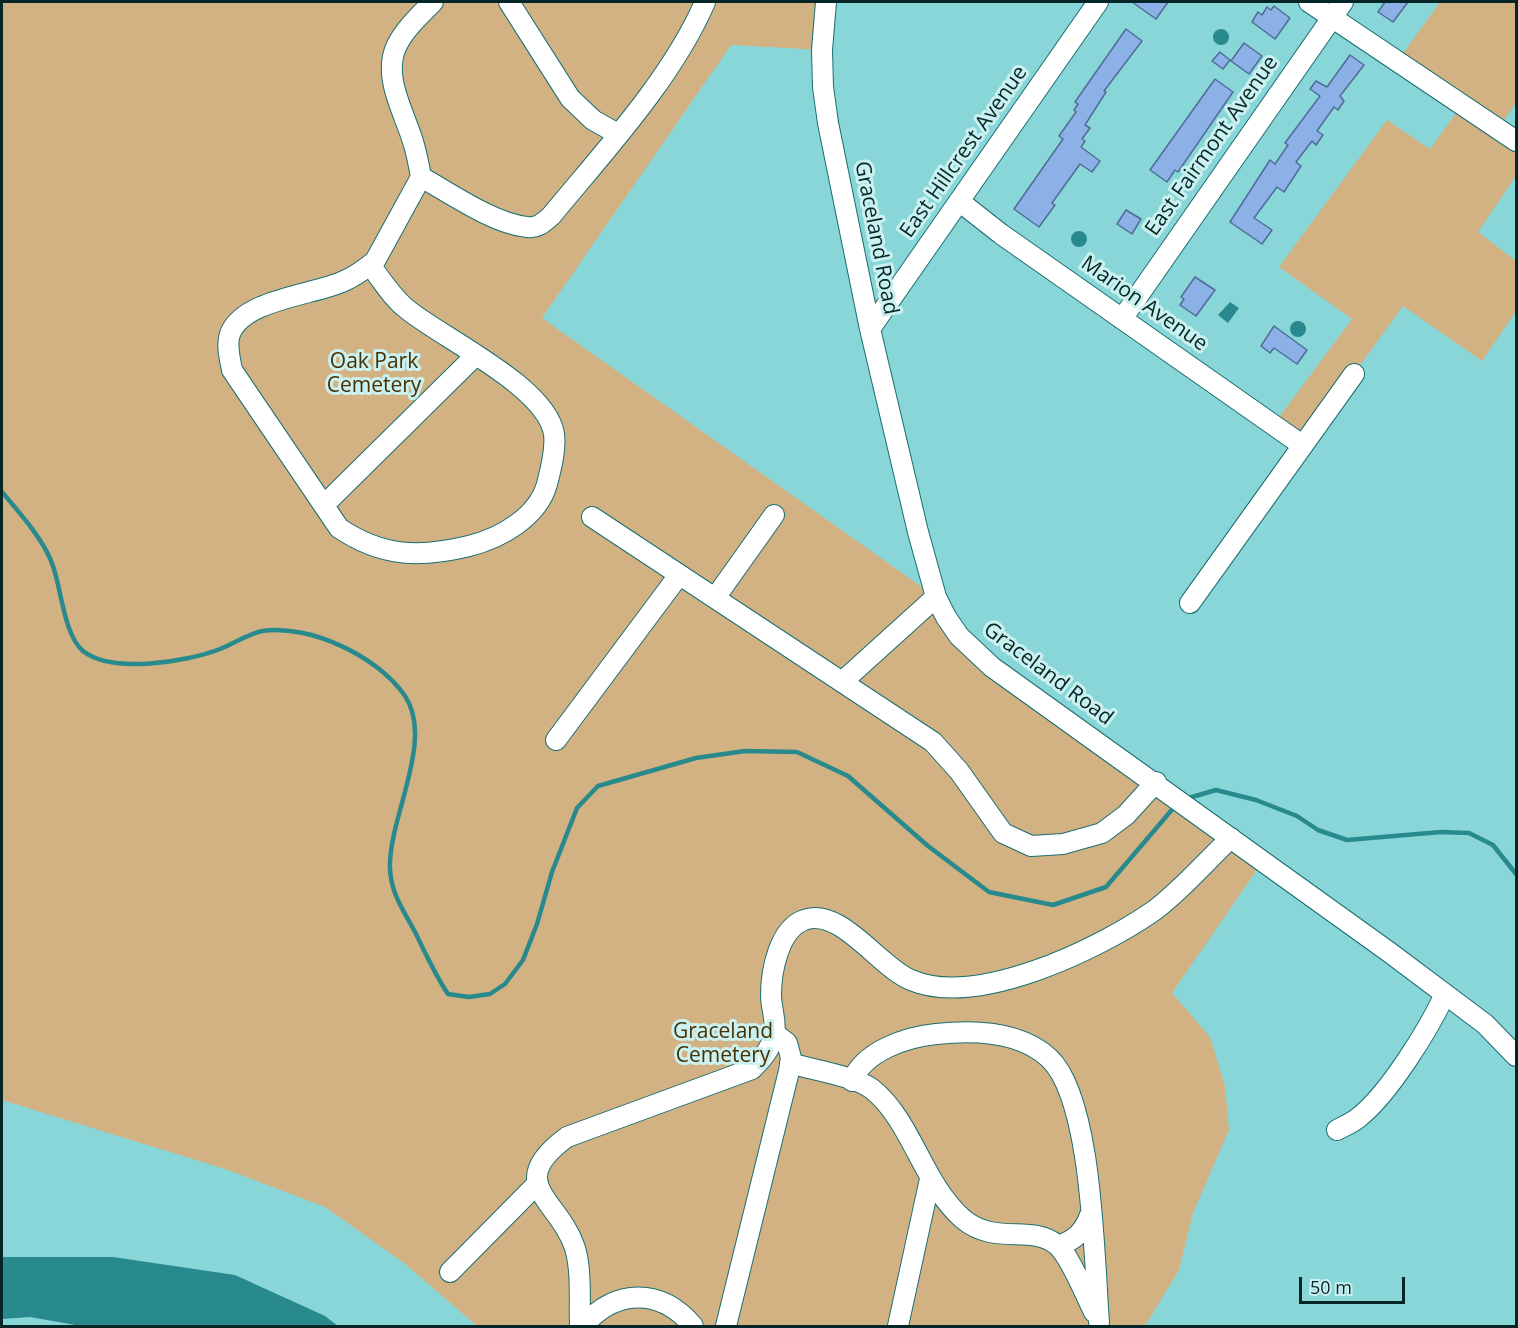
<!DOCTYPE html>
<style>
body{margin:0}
#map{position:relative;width:1518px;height:1328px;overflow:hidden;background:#89d6d8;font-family:"Open Sans",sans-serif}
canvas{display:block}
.frame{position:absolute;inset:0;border:3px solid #042627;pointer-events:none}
.scale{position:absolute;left:1299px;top:1277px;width:106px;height:27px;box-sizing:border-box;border:3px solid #042627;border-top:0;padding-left:8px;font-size:18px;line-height:21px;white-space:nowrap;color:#042627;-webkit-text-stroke:4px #cbf0f0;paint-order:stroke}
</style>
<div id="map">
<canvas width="1518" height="1328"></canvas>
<div class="frame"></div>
<div class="scale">50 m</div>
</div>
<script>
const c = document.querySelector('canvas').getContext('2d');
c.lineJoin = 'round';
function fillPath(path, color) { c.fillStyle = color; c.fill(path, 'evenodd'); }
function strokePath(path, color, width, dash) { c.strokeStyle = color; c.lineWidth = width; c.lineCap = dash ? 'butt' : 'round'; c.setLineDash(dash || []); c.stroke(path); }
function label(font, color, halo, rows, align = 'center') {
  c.font = font + ' "Open Sans",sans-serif'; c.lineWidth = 6; c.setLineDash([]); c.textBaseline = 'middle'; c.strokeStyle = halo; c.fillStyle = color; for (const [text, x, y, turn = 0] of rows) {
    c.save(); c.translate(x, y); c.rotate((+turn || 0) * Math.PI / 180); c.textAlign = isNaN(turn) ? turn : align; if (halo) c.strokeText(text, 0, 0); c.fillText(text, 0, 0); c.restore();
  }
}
fillPath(new Path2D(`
 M2,2H828L822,50L731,45L542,318L936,597L959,636L1263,861L1172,993L1210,1037L1225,1086L1229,1130L1193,1213L1179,1270L1145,1326H477L404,1263L325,1207L228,1170L2,1100Z
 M1440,2H1516V103L1497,130L1516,141V176L1478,232L1516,261V311L1482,361L1403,306L1302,445L1274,424L1352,319L1279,267L1387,120L1430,149L1461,106L1397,62Z`), '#d2b283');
fillPath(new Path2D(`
 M1213 37a8 8 0 1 1 16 0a8 8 0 1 1-16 0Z
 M1071 239a8 8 0 1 1 16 0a8 8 0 1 1-16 0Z
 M1230,302L1239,308L1228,323L1218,315Z
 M1290 329a8 8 0 1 1 16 0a8 8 0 1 1-16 0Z
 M2,1257H113L235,1275L325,1316L338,1326H81L30,1317L2,1319Z`), '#298a8d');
strokePath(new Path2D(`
 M2,492C19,512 45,541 53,566C61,588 64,635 83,651C112,674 187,662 220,649C233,644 248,634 262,631C309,624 378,656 405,696C434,739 391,814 390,863C389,890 402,908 414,930C425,952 434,973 448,994L469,997L490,994L505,984L523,960L537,924L552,872L577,808L598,786L696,758L745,751L797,752L848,776L928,846L989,892L1053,905L1106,887L1176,805
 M1185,799L1216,790L1256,800L1297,816L1318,830L1347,840L1441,832L1469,833L1493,845L1516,874`), '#298a8d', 4.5);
const building = new Path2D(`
 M1132,2H1168L1156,19Z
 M1385,2H1408L1393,22L1378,12Z
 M1274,6L1290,18L1275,39L1252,22L1258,12L1262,15L1267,7L1271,10Z
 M1126,29L1142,41L1104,91L1106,92L1085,125L1090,128L1082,139L1085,141L1081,147L1100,161L1092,172L1080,164L1052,203L1055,205L1039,227L1014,209L1063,139L1059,136L1076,112L1074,110L1078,104L1075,102Z
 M1244,43L1262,56L1249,74L1231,61Z
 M1220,52L1230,60L1223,69L1212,61Z
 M1350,55L1364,65L1340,96L1344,101L1338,110L1334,107L1317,131L1323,135L1316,145L1312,141L1296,162L1301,166L1284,192L1277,187L1254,218L1272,230L1262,244L1230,222L1270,160L1275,164L1288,145L1285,143L1320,96L1310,89L1316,81L1327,87Z
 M1215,79L1233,92L1178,172L1175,170L1167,182L1150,170Z
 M1126,210L1141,219L1132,234L1117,224Z
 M1195,277L1215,290L1196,316L1180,305L1184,299L1181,297Z
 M1274,326L1307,350L1297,364L1274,348L1270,353L1261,346Z`);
fillPath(building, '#8cb1e6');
strokePath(building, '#4f6c97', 1.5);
const minor = new Path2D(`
 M433,2C420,15 405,29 397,45C381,77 406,115 414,145C417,155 419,166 421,177C450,193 494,224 527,227C537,229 544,222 551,216C604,152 673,77 705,2
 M509,2L570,98L593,120L618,134
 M826,2L822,50L823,87L828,123L870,329L918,532L936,597L946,617L959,636L992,667L1389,952L1485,1024L1516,1056
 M1309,2L1516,141
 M959,201L1001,234L1302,445
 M370,265C382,280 392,298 408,310C444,339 547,387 554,434C556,450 551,469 547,484C538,517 501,538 469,546C420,558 382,557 339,528L232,370C230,359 226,345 230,334C243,299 315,295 344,281C356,276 365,269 375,261L421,177
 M1122,319L1343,2
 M870,329L1098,2
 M324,505L476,355
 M592,517L933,742L959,771L1003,833L1031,846L1063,844L1102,833L1126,815L1156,782
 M715,598L774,515
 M1190,603L1354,374
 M842,682L936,597
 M556,740L679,575
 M790,1063C812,1070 855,1076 872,1089C912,1121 922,1183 963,1219C995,1246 1032,1224 1057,1245C1071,1257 1085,1295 1094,1312
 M852,1081C864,1051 906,1037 936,1034C973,1030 1020,1031 1049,1058C1093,1099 1094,1261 1099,1322
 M1337,1130C1344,1126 1352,1123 1358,1118C1388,1095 1429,1029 1445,994
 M1058,1246C1075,1240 1084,1232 1090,1215
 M450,1272L538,1183
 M580,1326C579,1302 582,1272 575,1248C559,1199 503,1184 567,1137L752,1069C762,1059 771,1049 774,1035C777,1021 771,1009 771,995C771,971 779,929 804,920C840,906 879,967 911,980C976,1008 1097,950 1152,912C1179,893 1206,861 1231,838
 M583,1326C616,1288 661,1288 693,1326
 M726,1326L789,1071L791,1058L787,1043L774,1033
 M898,1326L930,1179`);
strokePath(minor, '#1a6e70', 22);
strokePath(minor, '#fff', 20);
label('21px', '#042627', '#cbf0f0', [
 ["East Fairmont Avenue",1212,146,-55],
 ["East Hillcrest Avenue",964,152,-55],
 ["Graceland Road",876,238,79],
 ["Marion Avenue",1144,304,35],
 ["Graceland Road",1048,674,37]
]);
label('21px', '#493000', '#cbf0f0', [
 ["Oak Park",374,362],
 ["Cemetery",374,386],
 ["Graceland",723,1032],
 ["Cemetery",723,1056]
]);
</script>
